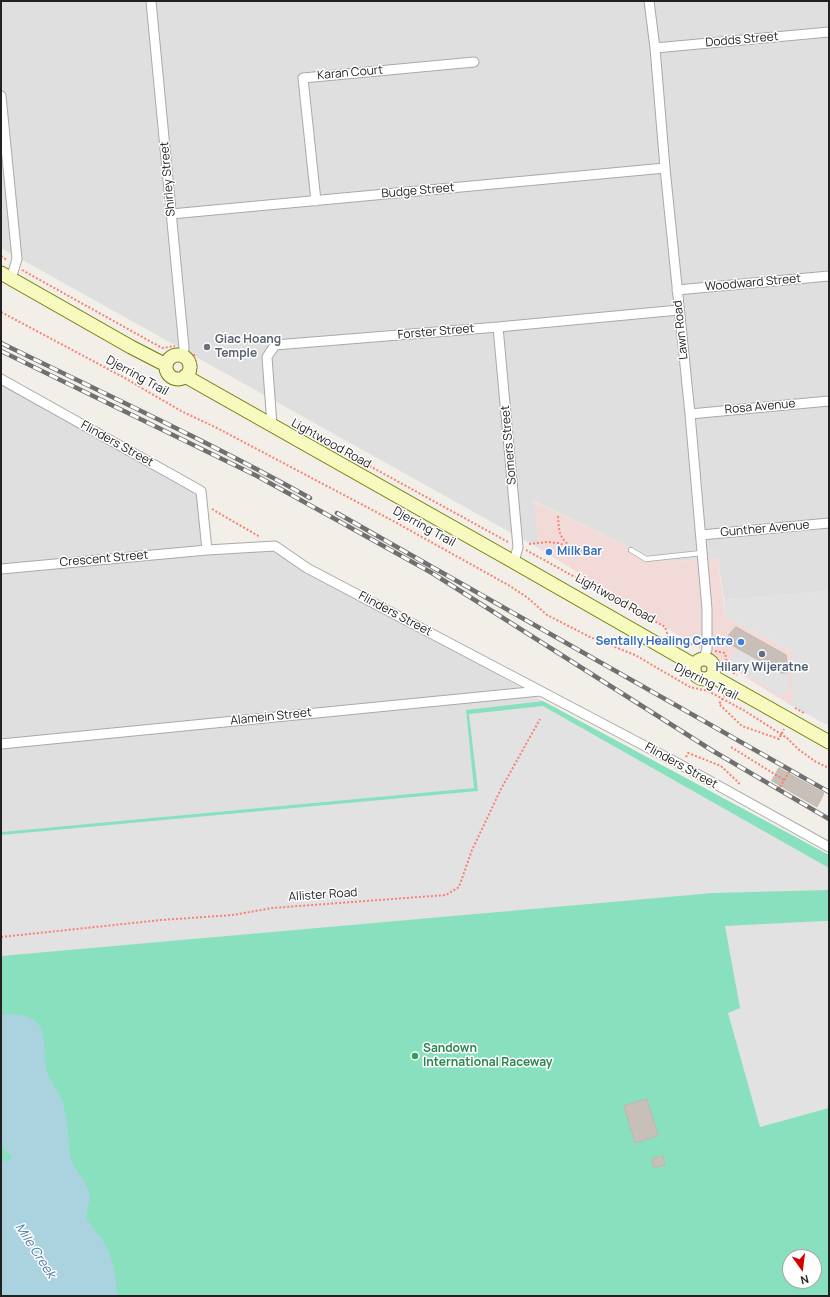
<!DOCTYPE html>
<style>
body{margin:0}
#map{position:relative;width:830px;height:1297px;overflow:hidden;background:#f2efe9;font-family:Manrope,sans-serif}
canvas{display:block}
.frame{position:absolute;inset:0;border:2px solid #222;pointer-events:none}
.north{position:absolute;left:782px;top:1249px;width:40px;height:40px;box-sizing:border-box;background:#fff;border:1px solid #a7a7a7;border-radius:50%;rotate:166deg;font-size:11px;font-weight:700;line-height:16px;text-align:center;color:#222}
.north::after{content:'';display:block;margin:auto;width:14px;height:18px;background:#d40000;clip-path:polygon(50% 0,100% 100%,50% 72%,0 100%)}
</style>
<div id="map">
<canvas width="830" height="1297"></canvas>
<div class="frame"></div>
<div class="north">N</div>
</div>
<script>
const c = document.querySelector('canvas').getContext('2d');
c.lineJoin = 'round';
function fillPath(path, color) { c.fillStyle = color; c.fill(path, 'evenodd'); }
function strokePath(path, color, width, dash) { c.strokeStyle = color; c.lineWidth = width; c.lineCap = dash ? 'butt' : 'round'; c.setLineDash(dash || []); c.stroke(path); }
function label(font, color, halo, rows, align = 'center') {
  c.font = font + ' Manrope,sans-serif'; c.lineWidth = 3; c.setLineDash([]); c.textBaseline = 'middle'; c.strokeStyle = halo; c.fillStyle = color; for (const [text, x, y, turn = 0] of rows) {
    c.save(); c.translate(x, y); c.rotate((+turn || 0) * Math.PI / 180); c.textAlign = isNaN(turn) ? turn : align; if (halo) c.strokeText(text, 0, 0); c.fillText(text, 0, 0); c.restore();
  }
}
fillPath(new Path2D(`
 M1,1H829V591L724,600L718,558L659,562L534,501L540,549L1,248Z
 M1,379L205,488L211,546L276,544L543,701L466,710L475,788L1,832Z`), '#e0dfdf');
fillPath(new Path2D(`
 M533,501L659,562L718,558L725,616L792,652V706L540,549Z`), '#f2dad9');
fillPath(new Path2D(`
 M543,701L829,855V1296H1V832L474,788L466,710ZM790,1257H814V1281H790Z`), '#88e0be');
fillPath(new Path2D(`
 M829,591V726L792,706V652L725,616L724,600Z
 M736,647L781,673H788L789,688L783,697L728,663Z
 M543,706L829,868V890L713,893L1,956V835L478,791L469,714Z
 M823,921H829V1108L760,1127L728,1013L740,1008L725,926Z`), '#e2e2e2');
fillPath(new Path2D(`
 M8,1014C19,1015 32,1015 39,1025C47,1039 43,1057 47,1072C50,1082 58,1090 61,1099C67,1112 68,1130 69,1144C70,1149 69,1154 71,1159C75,1172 87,1181 90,1194C91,1202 85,1210 87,1218C90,1226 98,1234 103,1241C113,1256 117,1277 117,1296H1V1160L9,1161L12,1157L11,1154L6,1152L1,1143V1015Z`), '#aad3df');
const building = new Path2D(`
 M736,627L786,655L788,673H781L730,644L729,635Z
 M779,768L824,793L817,807L772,781Z
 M647,1099L658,1136L635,1143L624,1106Z
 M663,1156L665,1165L654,1168L652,1159Z`);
fillPath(building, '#c7bfb8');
strokePath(building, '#c4b6ab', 1);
const lane = new Path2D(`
 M631,550L646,559L702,553`);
const street = new Path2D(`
 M151,1L184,348L183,357
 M649,1L655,48L665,168L690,414L707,609V649L704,658
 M655,48L829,32
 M1,96L17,259L11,279
 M316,201L303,78L474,62
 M171,214L665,168
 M677,290L829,276
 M498,327L518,547L514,562
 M1,379L201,491L207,550L275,546L307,568L681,765L829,847
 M690,414L829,401
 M272,425L267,357L275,345L498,327L679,310
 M701,535L829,523
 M1,569L207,550
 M1,744L540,691`);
const secondary = new Path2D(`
 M1,273L131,347L166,365
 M166 367a12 12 0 1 1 24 0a12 12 0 1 1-24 0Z
 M185,376L514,562L694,665
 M694 669a10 10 0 1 1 20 0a10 10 0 1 1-20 0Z
 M712,676L829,742`);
strokePath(lane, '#a9a9a9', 6);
strokePath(street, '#a9a9a9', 11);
strokePath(secondary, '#707d05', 15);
strokePath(new Path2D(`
 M1,256L7,260
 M22,270L162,348L175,346
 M1,312L123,377L181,411L217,428L395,522L510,586L528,598L547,615L590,637L635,655L690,687L708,691L745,711L787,738L798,749L816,762L829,768
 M194,354L197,369
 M366,464L508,542
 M212,509L260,537
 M558,516C559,529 558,536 569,545
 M529,544L547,542L558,543L586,552
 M526,550L665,627L668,636L697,646
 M715,651L725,653C727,662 727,670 737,675
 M725,695L719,704L742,726L779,739L784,729
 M795,708L804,713
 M731,747L784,780
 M686,757L688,753L721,766L739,783L738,785
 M780,787L789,772
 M1,937L161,920L233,915L272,908L446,895L459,887L472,850L501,789L540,719`), '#fa8072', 2, [2, 2]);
strokePath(lane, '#fff', 4.5);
strokePath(street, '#fff', 9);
strokePath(secondary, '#f7fabf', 13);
const rail = new Path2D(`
 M1,343C105,394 209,442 310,498
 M1,351L257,476L335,519L432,573L713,751L829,819
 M337,513L829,792`);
strokePath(rail, '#707070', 4.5);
strokePath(rail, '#fff', 3, [9]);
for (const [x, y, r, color] of [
 [207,347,4,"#6b7280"],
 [549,552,4,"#3f7fe0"],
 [741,642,4,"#3f7fe0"],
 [762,654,4,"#5c6f8a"],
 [415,1056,4,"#2e9e5b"]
]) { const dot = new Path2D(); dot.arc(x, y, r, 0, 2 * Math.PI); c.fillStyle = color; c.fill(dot); strokePath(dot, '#fff', 1.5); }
label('12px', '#222', '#fff', [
 ["Dodds Street",742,40,-5],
 ["Karan Court",350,73,-5],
 ["Shirley Street",168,179,-95],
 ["Budge Street",418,191,-5],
 ["Woodward Street",753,283,-5],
 ["Lawn Road",681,330,-96],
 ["Forster Street",436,332,-5],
 ["Djerring Trail",137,376,29],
 ["Rosa Avenue",760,407,-5],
 ["Flinders Street",117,444,29],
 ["Lightwood Road",331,444,29],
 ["Somers Street",509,445,-95],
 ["Djerring Trail",424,527,29],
 ["Gunther Avenue",765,529,-5],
 ["Crescent Street",104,559,-5],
 ["Lightwood Road",615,599,29],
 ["Flinders Street",395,614,28],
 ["Djerring Trail",706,682,26],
 ["Alamein Street",271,717,-6],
 ["Flinders Street",681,766,29],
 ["Allister Road",323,895,-4]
]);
label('bold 12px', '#5b616d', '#fff', [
 ["Giac Hoang",215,340],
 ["Temple",215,354]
], 'left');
label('bold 12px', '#366cbe', '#fff', [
 ["Milk Bar",557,552],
 ["Sentally Healing Centre",733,642,"right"]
], 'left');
label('bold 12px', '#4e5e75', '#fff', [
 ["Hilary Wijeratne",762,668]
]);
label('bold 12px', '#27864d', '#fff', [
 ["Sandown",423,1049],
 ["International Raceway",423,1063]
], 'left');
label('italic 13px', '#4a7aab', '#fff', [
 ["Mile Creek",35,1251,57]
]);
</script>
